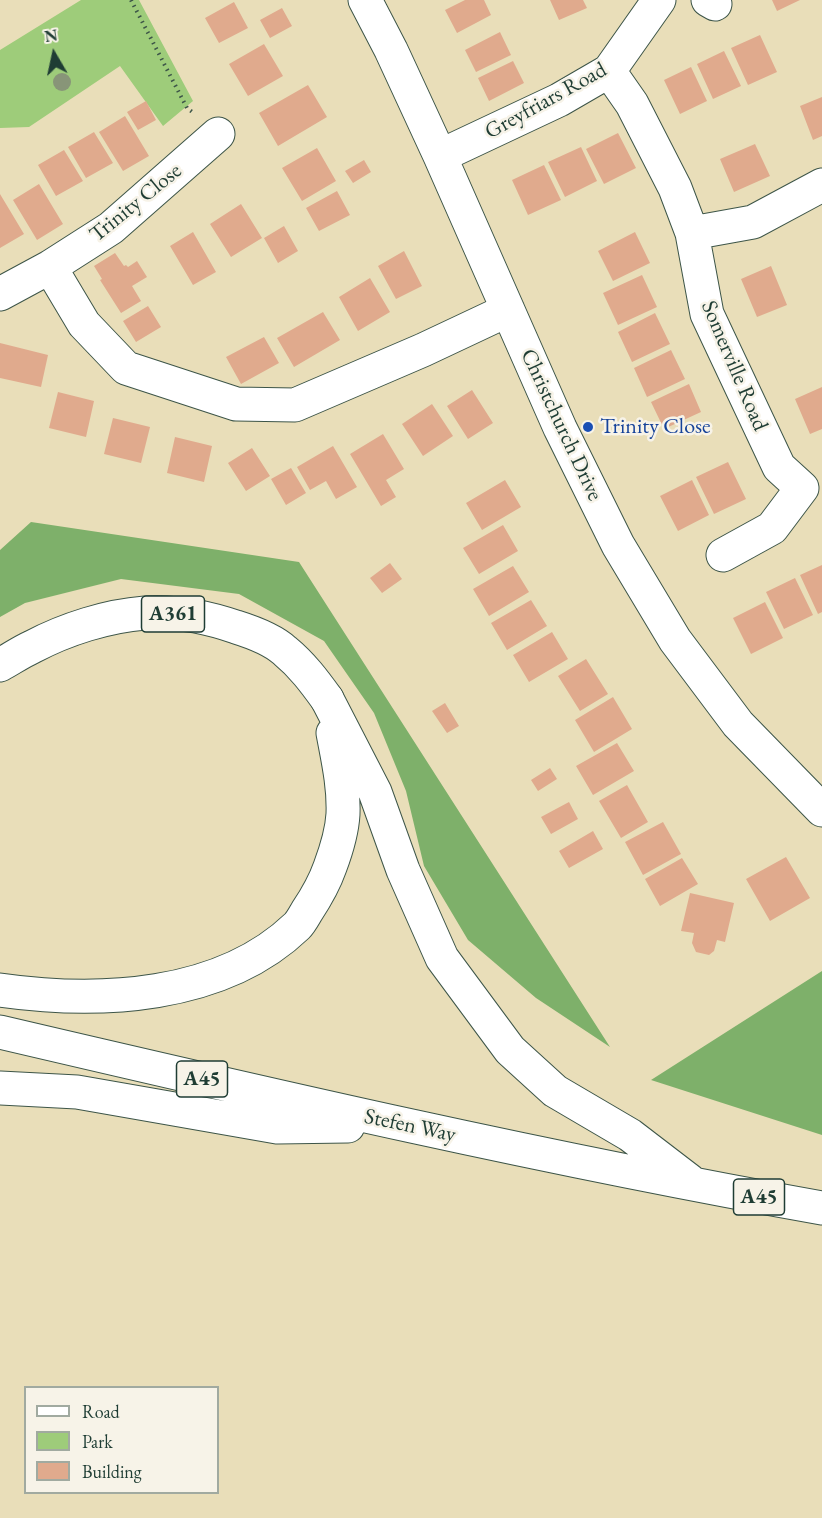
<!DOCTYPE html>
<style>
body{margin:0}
#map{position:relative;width:822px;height:1518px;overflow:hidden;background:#e9deb9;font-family:"EB Garamond",serif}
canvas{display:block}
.legend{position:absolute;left:24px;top:1386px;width:195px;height:108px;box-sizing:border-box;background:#f7f3e8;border:2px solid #a1aaa0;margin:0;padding:8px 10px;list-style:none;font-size:18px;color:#1f3d34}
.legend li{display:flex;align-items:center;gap:12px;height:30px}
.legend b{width:30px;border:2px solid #a1aaa0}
.north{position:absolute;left:24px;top:24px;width:60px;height:60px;-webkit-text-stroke:4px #f7f3e8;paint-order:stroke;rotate:351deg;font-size:16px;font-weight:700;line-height:24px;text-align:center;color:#1f3d34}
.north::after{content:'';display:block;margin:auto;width:21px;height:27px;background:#1f3d34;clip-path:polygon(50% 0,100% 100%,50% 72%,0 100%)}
</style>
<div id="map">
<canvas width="822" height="1518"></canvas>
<ul class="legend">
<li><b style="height:8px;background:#fff"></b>Road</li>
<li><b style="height:16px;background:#9ecc7a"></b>Park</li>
<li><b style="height:16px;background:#e0aa8d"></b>Building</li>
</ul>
<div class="north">N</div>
</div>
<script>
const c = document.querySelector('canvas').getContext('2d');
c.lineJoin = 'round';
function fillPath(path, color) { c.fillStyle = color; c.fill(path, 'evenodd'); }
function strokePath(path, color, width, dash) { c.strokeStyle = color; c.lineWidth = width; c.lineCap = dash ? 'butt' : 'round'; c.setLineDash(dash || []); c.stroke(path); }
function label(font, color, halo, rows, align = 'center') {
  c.font = font + ' "EB Garamond",serif'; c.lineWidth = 5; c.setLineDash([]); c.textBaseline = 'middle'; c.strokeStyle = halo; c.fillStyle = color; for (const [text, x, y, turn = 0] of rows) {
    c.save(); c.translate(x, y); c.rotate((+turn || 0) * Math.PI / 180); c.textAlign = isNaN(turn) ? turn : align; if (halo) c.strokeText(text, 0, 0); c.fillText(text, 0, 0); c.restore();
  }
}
fillPath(new Path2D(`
 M81,0H139L193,101L163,126L120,66L29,127L0,128V50Z`), '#9ecc7a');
fillPath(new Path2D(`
 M31,522L299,562L610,1047L536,998L468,940L424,866L406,791L374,713L324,641L239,594L121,579L25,603L0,617V550Z
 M822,971V1135L651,1080Z`), '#7eb06a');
fillPath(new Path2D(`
 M465,0H484L491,15L457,33L445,10Z
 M550,0H583L587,8L559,20Z
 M772,0H800L777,11Z
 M234,2L248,28L219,43L205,18Z
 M282,8L292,26L270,38L260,20Z
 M500,32L511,55L476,72L465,50Z
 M760,35L777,72L748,85L731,48Z
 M264,44L283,76L248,96L229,64Z
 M724,51L741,86L713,99L697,64Z
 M513,61L524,83L489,101L478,78Z
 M691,67L707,101L680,114L664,80Z
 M308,85L327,117L278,146L259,113Z
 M822,97V136L813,140L800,106Z
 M146,101L156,120L138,130L127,112Z
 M125,116L149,156L123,171L99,132Z
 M94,132L113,163L86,178L68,147Z
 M618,133L636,168L604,184L586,149Z
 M755,144L770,176L734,192L720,159Z
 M581,147L597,181L565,197L548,162Z
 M317,148L336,181L302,201L282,168Z
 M64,150L83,181L56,196L38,165Z
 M364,160L371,172L353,183L345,171Z
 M544,165L561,200L528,215L512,180Z
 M39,184L63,224L37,240L13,200Z
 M337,191L350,215L319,231L306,208Z
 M0,194L24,234L0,248Z
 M241,204L262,238L231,257L210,224Z
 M284,226L298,251L278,263L264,238Z
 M193,232L216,272L193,285L170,246Z
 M635,232L650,263L613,281L598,251Z
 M404,251L422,286L396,299L378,266Z
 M115,253L124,266L126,265L128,267L137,261L147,277L132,286L141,301L121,313L100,280L102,279L94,266Z
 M771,266L787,305L757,317L741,279Z
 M642,275L657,307L618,325L603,293Z
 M370,278L390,312L358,331L339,297Z
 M148,306L161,327L136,342L123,321Z
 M323,312L340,340L294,367L277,338Z
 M655,313L670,344L632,362L618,332Z
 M264,337L279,363L241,384L226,357Z
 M0,343L48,355L41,387L0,378Z
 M671,350L685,379L647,397L634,368Z
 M689,384L701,412L664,429L651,402Z
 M822,387V429L810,434L795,399Z
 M472,390L493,423L468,439L447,406Z
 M58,392L94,401L86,437L49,428Z
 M432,404L453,436L423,456L402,424Z
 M113,418L150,427L141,463L104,454Z
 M383,434L404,469L386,480L396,497L381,506L350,454Z
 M175,437L212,446L204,482L167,473Z
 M333,446L357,487L336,499L326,481L310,490L297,467Z
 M252,448L270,476L246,491L228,463Z
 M728,462L746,499L714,514L696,477Z
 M291,468L306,493L286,505L271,479Z
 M505,480L521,507L482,530L466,503Z
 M692,480L709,515L678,531L660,496Z
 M503,525L518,551L479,574L463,548Z
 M390,563L402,579L382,593L370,578Z
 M822,565V612L818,614L800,575Z
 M513,566L529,592L489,616L473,589Z
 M795,578L813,615L784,629L766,592Z
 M531,600L547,626L507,650L491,623Z
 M765,602L783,638L751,654L733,618Z
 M552,632L568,659L529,682L513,655Z
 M586,659L608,694L580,711L558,676Z
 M613,697L632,729L594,752L575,720Z
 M445,703L459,726L447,733L432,711Z
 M617,743L634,771L593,795L576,766Z
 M550,768L557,779L538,791L531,780Z
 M627,785L648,822L621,838L599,801Z
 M569,802L578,819L551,834L541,817Z
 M663,822L681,854L643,875L625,842Z
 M593,831L603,849L569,868L559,851Z
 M786,857L810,898L770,921L746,879Z
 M682,858L698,884L660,906L645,879Z
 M690,893L734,903L725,942L717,940L714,951L709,955L696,952L692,943L694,933L681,931Z`), '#e0aa8d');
const minor = new Path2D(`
 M365,0L391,50L440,156L560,428L618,545L675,640L738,724L822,810
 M708,0L715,4
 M609,71L632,104L675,188L692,233L707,314L779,467L802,488L772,528L723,555
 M440,156L559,100L609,71L659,0
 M692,233L753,222L822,185
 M50,267L84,324L126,368L236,404L295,405L423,350L508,310
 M0,294L50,267L111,228L218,134`);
const major = new Path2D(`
 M0,665C11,659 21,652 32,647C66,629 107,616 145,613C176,611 207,617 236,627C252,632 272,639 285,651C302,665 314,681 327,699`);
const highway = new Path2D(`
 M327,699L375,792L403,870L442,958L510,1050L555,1091L630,1135L690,1181
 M0,990C98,1004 221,999 297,926C301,922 304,916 307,911C317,896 324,884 330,867C336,851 342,832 343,814C344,786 338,760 333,733
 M0,1032C273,1096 546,1159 822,1208
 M0,1088L77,1092L277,1127L348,1126`);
strokePath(minor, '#3d5548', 35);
strokePath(major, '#3d5548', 35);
strokePath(highway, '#3d5548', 35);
strokePath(new Path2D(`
 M131,0L187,108L195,114`), '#3d5548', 4, [1.5, 4.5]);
strokePath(minor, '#fff', 33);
strokePath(major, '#fff', 33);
strokePath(highway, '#fff', 33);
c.fillStyle = '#889578';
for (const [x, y] of [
 [62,82]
]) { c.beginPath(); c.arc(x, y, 9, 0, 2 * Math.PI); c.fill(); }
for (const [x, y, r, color] of [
 [588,427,6,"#1a4fb4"]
]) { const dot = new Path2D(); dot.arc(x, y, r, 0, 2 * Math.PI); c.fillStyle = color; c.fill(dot); strokePath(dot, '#f7f3e8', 2); }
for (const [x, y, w] of [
 [173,614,63],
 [202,1079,51],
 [759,1197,51]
]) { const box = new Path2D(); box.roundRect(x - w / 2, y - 18, w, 36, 4.5); c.fillStyle = '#f7f3e8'; c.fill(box); strokePath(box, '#1f3d34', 1.5); }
label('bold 21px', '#1f3d34', null, [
 ["A361",173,614],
 ["A45",202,1079],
 ["A45",759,1197]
]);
label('22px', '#1f3d34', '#f7f3e8', [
 ["Greyfriars Road",546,101,-29],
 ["Trinity Close",136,203,-39],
 ["Somerville Road",734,366,67],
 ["Christchurch Drive",561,425,65],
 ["Stefen Way",410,1126,12]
]);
label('22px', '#164399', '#f7f3e8', [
 ["Trinity Close",600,427]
], 'left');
</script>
